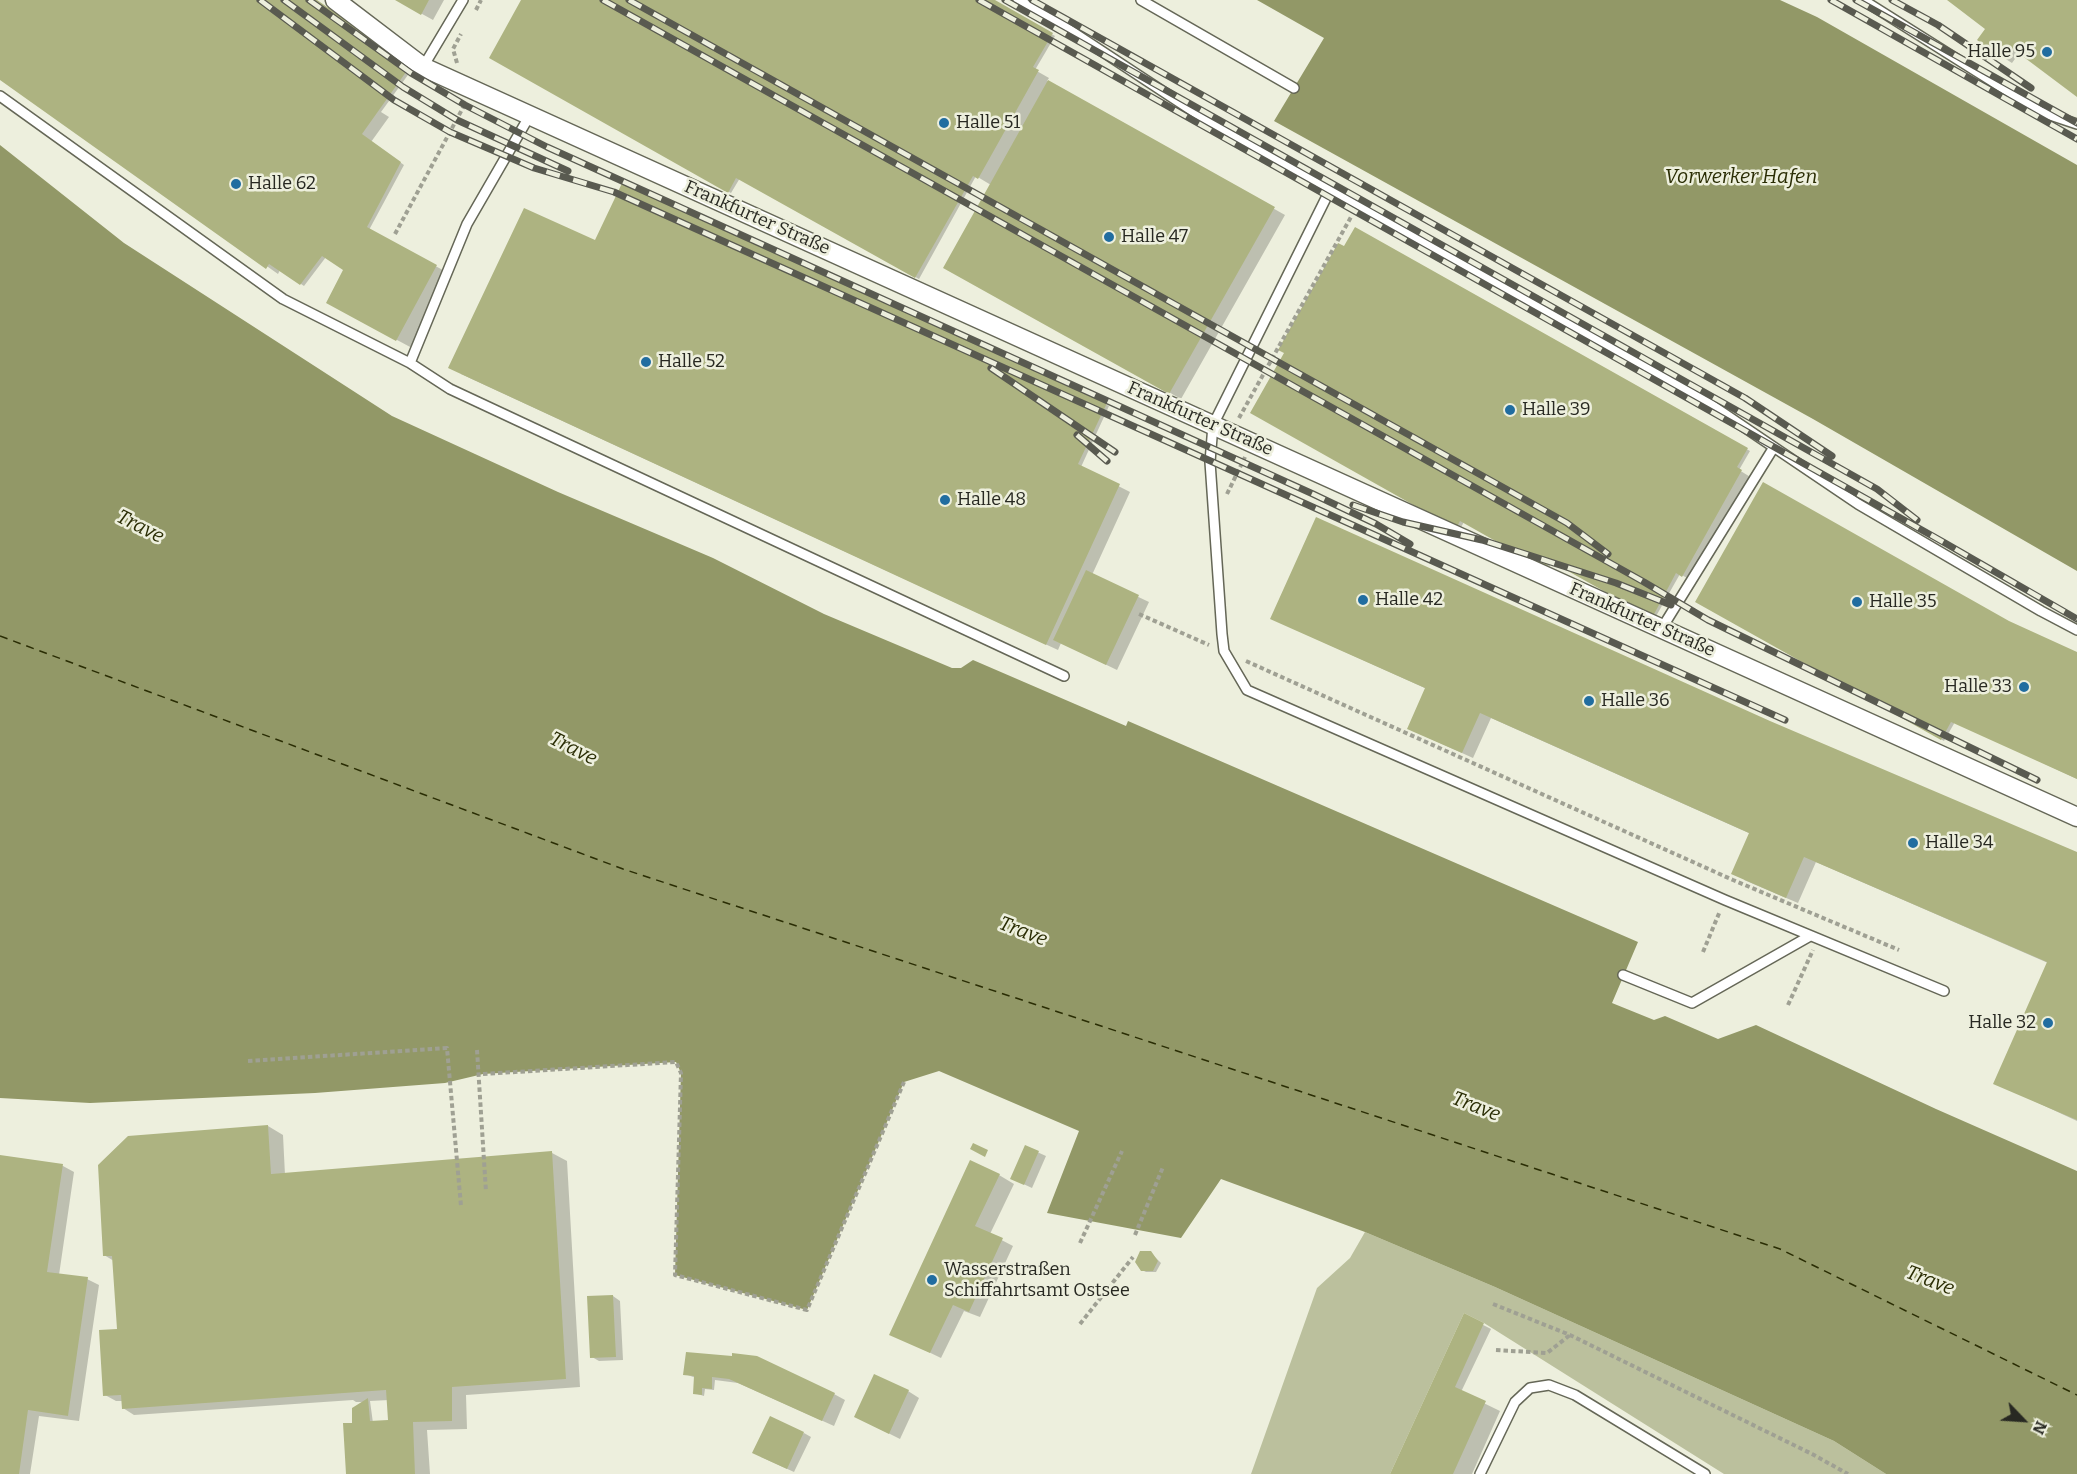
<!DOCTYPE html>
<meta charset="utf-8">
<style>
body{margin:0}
#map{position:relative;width:2077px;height:1474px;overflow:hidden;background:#edefdd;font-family:Bitter,serif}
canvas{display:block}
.north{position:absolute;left:1993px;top:1390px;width:60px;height:60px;-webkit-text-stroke:4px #edefdd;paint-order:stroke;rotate:115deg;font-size:16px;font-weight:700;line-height:24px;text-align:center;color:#282922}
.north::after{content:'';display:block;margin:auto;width:21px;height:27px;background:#282922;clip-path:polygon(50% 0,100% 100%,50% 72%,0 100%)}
</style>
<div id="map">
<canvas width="2077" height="1474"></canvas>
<div class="north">N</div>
</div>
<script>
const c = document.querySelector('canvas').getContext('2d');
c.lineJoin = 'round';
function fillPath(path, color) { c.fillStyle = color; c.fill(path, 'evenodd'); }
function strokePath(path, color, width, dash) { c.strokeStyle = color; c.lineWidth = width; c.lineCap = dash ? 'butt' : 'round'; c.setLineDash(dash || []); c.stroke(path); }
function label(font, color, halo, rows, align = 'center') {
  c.font = font + ' Bitter,serif'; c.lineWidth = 5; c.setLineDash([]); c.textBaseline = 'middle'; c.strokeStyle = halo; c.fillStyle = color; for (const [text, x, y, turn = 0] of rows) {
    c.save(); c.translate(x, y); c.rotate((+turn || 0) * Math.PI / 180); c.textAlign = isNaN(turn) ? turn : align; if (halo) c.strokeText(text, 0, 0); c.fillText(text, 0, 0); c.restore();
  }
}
fillPath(new Path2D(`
 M1365,1232L1495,1287L1834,1441L1886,1474H1724L1484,1323L1464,1313L1390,1474H1251L1317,1288L1350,1258Z`), '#bbc09d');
fillPath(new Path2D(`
 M1257,0H1780L1817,17L2077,165V571L1813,419L1274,121L1324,38Z
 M0,145L124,243L392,416L558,492L713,558L824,614L952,668H961L973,660L1126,726L1128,721L1638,942L1612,1003L1654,1020L1665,1016L1718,1039L1756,1025L1936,1109L2077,1171V1474H1886L1834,1441L1495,1287L1365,1232L1221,1179L1181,1238L1047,1213L1079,1131L939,1071L904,1082L807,1310L675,1275L681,1073L676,1062L483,1074L445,1083L315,1093L90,1103L0,1098Z`), '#929867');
fillPath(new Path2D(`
 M0,0H315L413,68L381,112L389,117L371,142L404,165L369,230L452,275L412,348L343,311L345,270L326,257L304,286L280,270L278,274L0,78Z
 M397,0H444L433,20Z
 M523,0H992L1055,36L1035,70L1049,78L1047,81L1285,215L1181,399L945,267L991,185L976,176L919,279L740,178L731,193L491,58Z
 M1950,0H2077V95L2020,52L2012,63L2001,56L1988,28Z
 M625,181L1109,406L1081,467L1130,492L1092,575L1149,602L1117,670L1061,643L1058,650L461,374L596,242Z
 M1355,229L1750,451L1739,470L1752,478L1694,582L1680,574L1655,618L1553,561L1548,569L1464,522L1460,529L1284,355L1505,339Z
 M1697,602L2008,622L2077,653V779L1955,722L1944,741Z
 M1283,624L1770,722L2077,854V1121L1995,1083L2048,963L1816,862L1798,903L1744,880L1751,834L1491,718L1473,758L1420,734L1427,689Z
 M268,1126L283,1135L285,1175L552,1153L567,1161L580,1387L466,1395L467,1429L427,1430L430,1474H347L354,1424L365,1402H356L353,1400L134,1415L123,1408V1401H116L105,1395L122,1330L114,1261L104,1255ZM389,1400L388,1422L373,1423L370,1401Z
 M1026,1147L1046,1156L1032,1188L1019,1182Z
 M0,1157L63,1166L74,1172L59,1275L87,1279L99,1285L79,1421L39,1416L30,1474H0Z
 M999,1175L1014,1184L990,1234L1013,1246L980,1317L964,1311L941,1358L891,1334Z
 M1151,1253L1161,1263L1156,1272H1146L1142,1270Z
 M613,1296L620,1301L623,1360L599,1361L592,1357Z
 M1464,1315L1491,1329L1461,1392L1500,1411L1472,1474H1392Z
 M733,1357L834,1394L845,1400L834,1426L738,1383L715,1380L714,1390L705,1389L704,1396L694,1393L696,1378L685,1374Z
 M908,1391L919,1398L900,1439L856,1417Z
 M804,1433L811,1437L794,1472L761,1457Z`), '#0003');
strokePath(new Path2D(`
 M0,636L623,869L1780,1249L2077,1395`), '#2a2d04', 1.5, [8, 6]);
fillPath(new Path2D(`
 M0,0H317L411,65L362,134L401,162L367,227L437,265L396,341L326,303L343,270L322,256L300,285L269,264L266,269L0,80Z
 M395,0H429L421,15Z
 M521,0H995L1053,33L1033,67L1039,70L978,179L973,176L915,278L736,178L728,193L489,58Z
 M1947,0H2077V97L2009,46L2000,58L1977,40L1985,29Z
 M1048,80L1275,207L1169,394L943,268Z
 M624,179L1107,403L1078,464L1120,484L1046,645L448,368L524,208L595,240Z
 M1355,227L1748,448L1737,467L1742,470L1682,577L1676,573L1652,618L1550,561L1545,569L1460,521L1456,529L1250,413L1284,353L1278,350L1338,243L1344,246Z
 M1763,482L2009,621L2077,652V779L1951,722L1941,740L1695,602Z
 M1316,517L1770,721L2077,852V1120L1993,1084L2047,962L1804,857L1786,898L1731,874L1749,833L1480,713L1462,753L1407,729L1425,688L1270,619Z
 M1086,570L1139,595L1106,665L1053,640Z
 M268,1125L271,1174L552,1151L566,1379L452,1387V1421L413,1422L415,1474H346L343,1423H352V1408L368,1398L370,1421L388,1420L386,1390L122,1409L121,1395L103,1396L99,1330L117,1329L112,1256H103L98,1165L128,1136Z
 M973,1143L988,1150L985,1157L970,1149Z
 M1025,1145L1039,1151L1024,1185L1010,1179Z
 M0,1155L63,1164L47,1272L88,1277L68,1416L28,1410L19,1474H0Z
 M970,1160L1000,1174L975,1226L1003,1238L969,1312L953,1305L930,1353L889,1335Z
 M1140,1251H1151L1158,1261L1153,1271H1141L1135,1262Z
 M613,1295L616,1357L590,1358L587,1296Z
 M1464,1313L1484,1323L1455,1387L1486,1401L1453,1474H1390Z
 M686,1352L732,1356V1353L757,1356L835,1393L822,1421L729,1379L712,1377V1389L702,1388V1395L693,1394L694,1376L683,1375Z
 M874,1374L909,1390L889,1434L854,1417Z
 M770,1416L804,1432L787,1469L752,1453Z`), '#adb381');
const service = new Path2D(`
 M1018,0L1059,23L1211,123L1707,402L1858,504L2041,611L2077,630
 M1141,0L1294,88
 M1863,0L2041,112L2077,124
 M423,67L463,0
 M0,96L283,299L410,363
 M530,115L467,224L410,363L450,389L1064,676
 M1330,190L1213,425L1210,462L1222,634L1224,651L1247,690L1725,900L1944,991
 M1662,628L1774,447
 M1623,975L1692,1003L1810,936
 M1480,1474L1515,1402L1530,1388L1549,1385L1575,1395L1705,1474`);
const minor = new Path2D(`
 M335,0L423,67L2077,817`);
strokePath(service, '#656757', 12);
strokePath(minor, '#656757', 21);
strokePath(new Path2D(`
 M476,10L481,0
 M457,63L453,49L461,34
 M395,234L465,104
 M1239,418L1351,217
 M1227,494L1245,457
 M1139,614L1209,645
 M1246,661L1733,880L1899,950
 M1703,952L1720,911
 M1788,1005L1813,950
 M477,1050L486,1192
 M248,1061L447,1048L461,1206
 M483,1074L676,1062L681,1073L675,1275L807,1310L904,1082
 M1135,1235L1163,1167
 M1080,1243L1122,1151
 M1493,1304L1570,1335L1812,1454L1848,1474
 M1080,1324L1133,1257
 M1496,1350L1547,1353L1570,1335`), '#9fa093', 4, [4.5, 3]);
strokePath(service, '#fff', 9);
strokePath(minor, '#fff', 18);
const rail = new Path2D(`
 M260,0L394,100L450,132L534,168L614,192L1785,720
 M284,0L403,87L457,120L568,171
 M309,0L411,73L465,105L547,147L1313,494L1376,524L1410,544
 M603,0L1644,582L1708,620L2037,780
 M629,0L1567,523L1608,554
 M979,0L1945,543L2077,619
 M1005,0L1877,489L1917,520
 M1032,0L1745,398L1832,456
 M1831,0L2077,139
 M1856,0L2077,123
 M1892,0L1938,25L2031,88
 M991,368L1115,452
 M1077,435L1107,461
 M1353,505L1403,522L1482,540L1616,583L1671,605`);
strokePath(rail, '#595a50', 7);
strokePath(rail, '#edefdd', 4.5, [14]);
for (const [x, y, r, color] of [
 [2047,52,6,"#216da0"],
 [944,123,6,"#216da0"],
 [236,184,6,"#216da0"],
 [1109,237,6,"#216da0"],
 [646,362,6,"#216da0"],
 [1510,410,6,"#216da0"],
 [945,500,6,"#216da0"],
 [1363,600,6,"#216da0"],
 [1857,602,6,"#216da0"],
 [2024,687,6,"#216da0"],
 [1589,701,6,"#216da0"],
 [1913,843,6,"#216da0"],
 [2048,1023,6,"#216da0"],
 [932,1280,6,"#216da0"]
]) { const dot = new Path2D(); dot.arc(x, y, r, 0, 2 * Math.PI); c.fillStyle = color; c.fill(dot); strokePath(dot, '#edefdd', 2); }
label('18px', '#282922', '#edefdd', [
 ["Halle 95",2035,52,"right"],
 ["Halle 51",956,123],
 ["Halle 62",248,184],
 ["Halle 47",1121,237],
 ["Halle 52",658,362],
 ["Halle 39",1522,410],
 ["Halle 48",957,500],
 ["Halle 42",1375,600],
 ["Halle 35",1869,602],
 ["Halle 33",2012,687,"right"],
 ["Halle 36",1601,701],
 ["Halle 34",1925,843],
 ["Halle 32",2036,1023,"right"],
 ["Wasserstraßen",944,1270],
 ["Schiffahrtsamt Ostsee",944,1291]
], 'left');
label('18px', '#282922', '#edefdd', [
 ["Frankfurter Straße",757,218,24],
 ["Frankfurter Straße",1200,419,24],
 ["Frankfurter Straße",1642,620,24]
]);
label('italic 20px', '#2a2d04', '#edefdd', [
 ["Vorwerker Hafen",1741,177],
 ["Trave",140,527,27],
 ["Trave",573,749,27],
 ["Trave",1023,932,21],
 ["Trave",1476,1107,21],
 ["Trave",1930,1281,21]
]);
</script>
